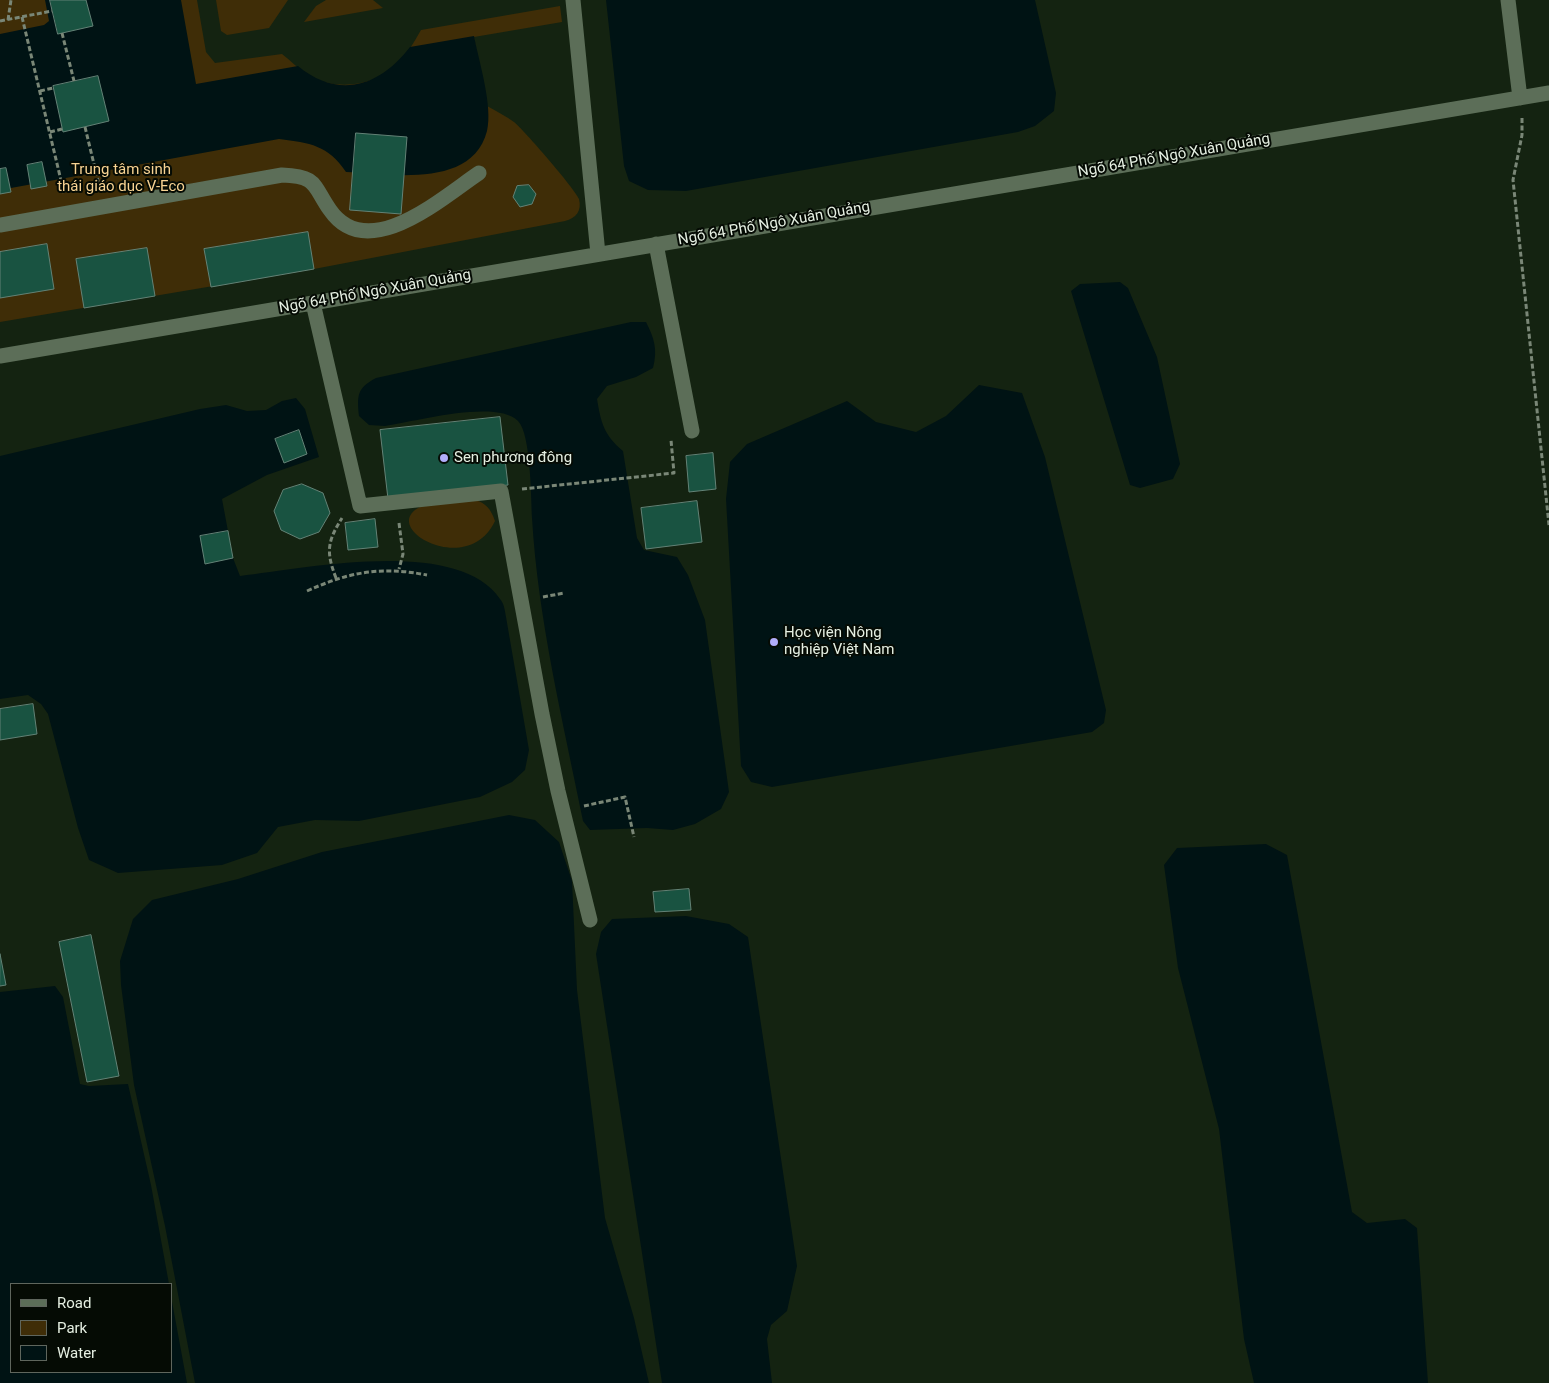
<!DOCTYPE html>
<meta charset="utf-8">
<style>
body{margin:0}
#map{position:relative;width:1549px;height:1383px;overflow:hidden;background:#142311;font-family:Roboto,sans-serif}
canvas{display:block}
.legend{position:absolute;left:10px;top:1283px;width:162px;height:90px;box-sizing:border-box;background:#050b04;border:1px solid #5f665d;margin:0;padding:6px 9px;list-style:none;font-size:15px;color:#e5efe2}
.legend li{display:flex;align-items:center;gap:10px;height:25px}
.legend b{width:25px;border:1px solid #5f665d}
</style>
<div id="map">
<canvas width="1549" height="1383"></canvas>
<ul class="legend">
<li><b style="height:6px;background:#5c6e58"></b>Road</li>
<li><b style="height:14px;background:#3f2d07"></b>Park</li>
<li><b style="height:14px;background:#001314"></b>Water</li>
</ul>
</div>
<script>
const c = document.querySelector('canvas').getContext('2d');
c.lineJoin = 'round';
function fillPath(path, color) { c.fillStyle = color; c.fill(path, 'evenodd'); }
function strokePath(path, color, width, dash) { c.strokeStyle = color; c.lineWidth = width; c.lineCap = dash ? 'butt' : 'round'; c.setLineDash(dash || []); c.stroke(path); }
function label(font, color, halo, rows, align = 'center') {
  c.font = font + ' Roboto,sans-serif'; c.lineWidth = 4; c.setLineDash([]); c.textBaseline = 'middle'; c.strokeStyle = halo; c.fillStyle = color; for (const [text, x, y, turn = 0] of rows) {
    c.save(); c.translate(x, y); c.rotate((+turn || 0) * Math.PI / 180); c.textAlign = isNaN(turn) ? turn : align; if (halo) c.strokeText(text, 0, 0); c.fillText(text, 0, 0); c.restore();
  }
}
fillPath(new Path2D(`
 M0,0H197L206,52L215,63L282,54C291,61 300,70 309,76C337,91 374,86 396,65C407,55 414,42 421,30L560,6L562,22L474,37L487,106C496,111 506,116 514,122C523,129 576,190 579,199C582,211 576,218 565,221L314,269L0,322Z
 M216,0H288L269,28L227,35L221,31Z
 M326,0H373L383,8L304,22L316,6Z
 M469,498C484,502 490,506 495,521C466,583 365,520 431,503C443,500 457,500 469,498Z`), '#3f2d07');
fillPath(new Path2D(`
 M45,0H181L196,84L298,66C339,100 380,86 410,47L474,36C479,62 493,106 487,131C472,189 390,174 346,172C328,145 310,143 279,139L0,190V34L44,25L49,21Z
 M606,0H1035L1056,93L1054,111L1035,126L1018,132L686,191L648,190L629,181L624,166Z
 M1120,282L1128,288L1157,357L1180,464L1173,479L1140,488L1130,485L1071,291L1080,284Z
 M631,322H646C654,338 658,349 653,368L636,377L607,386L597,399C601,423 604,435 623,451L637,538L644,550L677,557L688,575L705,620L729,792L721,809L695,824L673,830L647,828L590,830L583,821C563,721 538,620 532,518C531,498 531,434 518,421C496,399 414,422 385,426L369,425L359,416C357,395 357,388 376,378Z
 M979,385L1022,393L1045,457L1106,710L1104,723L1092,732L772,787L751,782L741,766L726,499L730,462L747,444L847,401L876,422L916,432L946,416Z
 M296,398L305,409L319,457L267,475L222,499L233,558L240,576C304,569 457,536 500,599C504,603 505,611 506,617L529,750L525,770L512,782L480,797L359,821L315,820L278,827L257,853L222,865L118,873L89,860L78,828L48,714L41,704L28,695L0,699V456L200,409L226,405L247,411L266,410L282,401Z
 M509,815L535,820L559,842L572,881L577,990L605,1218L634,1318L649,1383H195L165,1226L134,1085L121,985L120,961L133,919L152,900L238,879L322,852Z
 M1266,844L1287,855L1352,1212L1367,1223L1405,1219L1417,1228L1428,1383H1254L1244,1339L1219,1129L1178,968L1164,865L1177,848Z
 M686,916L729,924L748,937L797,1266L787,1311L771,1325L767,1339L772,1383H662L596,954L601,932L612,919Z
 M55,986L63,997L80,1084L89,1086L128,1084L151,1185L169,1284H11V1372H171V1296L187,1383H0V992Z`), '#001314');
const building = new Path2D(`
 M50,0H86L93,26L58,34Z
 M98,76L109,121L63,132L53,86Z
 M356,133L407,137L401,214L350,210Z
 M42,162L47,186L31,189L27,165Z
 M6,168L11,192L0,194V169Z
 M529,185L536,194L532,204L520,207L513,197L517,186Z
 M308,232L314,269L211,287L204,249Z
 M47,244L54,289L0,298V252Z
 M147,248L155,296L84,308L76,259Z
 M500,417L508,485L388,499L380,430Z
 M299,430L307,454L284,463L275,439Z
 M713,453L716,489L689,492L686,456Z
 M302,484L323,493L330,513L319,532L300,539L281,530L274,511L283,490Z
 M697,501L702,542L646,549L641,508Z
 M375,519L378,547L348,550L345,523Z
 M228,531L233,558L205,564L200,536Z
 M33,704L37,734L0,740V709Z
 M689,889L691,910L655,912L653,892Z
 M91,935L119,1076L87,1082L59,942Z
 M0,954L6,985L0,986Z`);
fillPath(building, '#195341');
strokePath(building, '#638276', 1);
strokePath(new Path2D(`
 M22,17L64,193
 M8,20L11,0
 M0,21L52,11
 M62,33L74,81
 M40,91L53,88
 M1522,118V135L1513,180L1549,525
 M85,127L99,185
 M50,132L62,129
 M522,489L674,473L671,440
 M399,523L403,554L399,569
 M336,578C326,552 327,542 342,518
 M307,591C349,572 381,566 427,575
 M543,597L564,593
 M584,806L625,797L634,837`), '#7a8777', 3, [5, 2.5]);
strokePath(new Path2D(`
 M573,0L598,254
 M1508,0L1520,98
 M0,225L282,175C318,176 313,186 330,210C368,265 443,197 479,173
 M656,244L692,431
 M313,303L360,506L501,491L542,714L558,791L590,920
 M0,356L1549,93`), '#5c6e58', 15);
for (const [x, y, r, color] of [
 [444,458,5,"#b1adfa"],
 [774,642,5,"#b1adfa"]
]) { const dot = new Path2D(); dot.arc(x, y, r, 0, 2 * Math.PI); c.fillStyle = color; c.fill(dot); strokePath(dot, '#050b04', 2); }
label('15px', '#e5efe2', '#050b04', [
 ["Ngõ 64 Phố Ngô Xuân Quảng",1174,156,-10],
 ["Ngõ 64 Phố Ngô Xuân Quảng",774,224,-10],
 ["Ngõ 64 Phố Ngô Xuân Quảng",375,292,-10]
]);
label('15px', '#f8d393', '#050b04', [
 ["Trung tâm sinh",121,170],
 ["thái giáo dục V-Eco",121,187]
]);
label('15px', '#e5efe2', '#050b04', [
 ["Sen phương đông",454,458],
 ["Học viện Nông",784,633],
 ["nghiệp Việt Nam",784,650]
], 'left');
</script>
